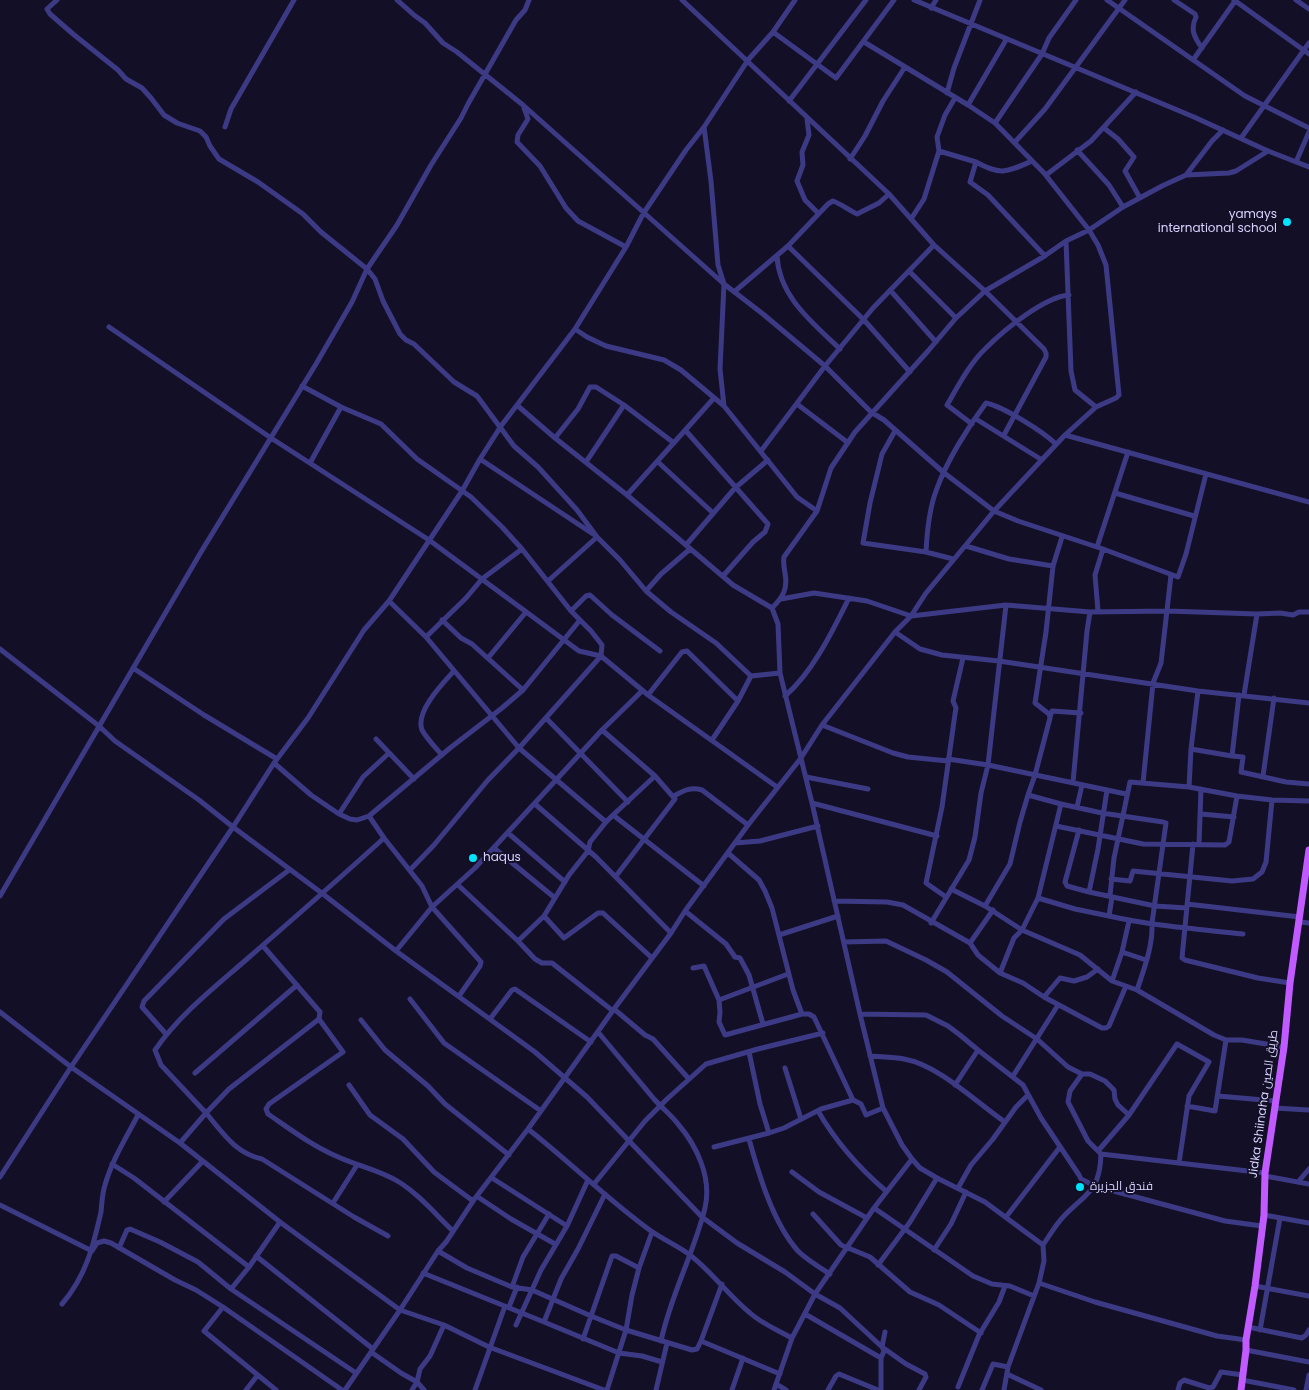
<!DOCTYPE html>
<meta charset="utf-8">
<style>
body{margin:0}
canvas{display:block;background:#130f26}
</style>
<canvas width="1309" height="1390"></canvas>
<script>
const c = document.querySelector('canvas').getContext('2d');
c.lineJoin = 'round';
function strokePath(path, color, width, dash) { c.strokeStyle = color; c.lineWidth = width; c.lineCap = dash ? 'butt' : 'round'; c.setLineDash(dash || []); c.stroke(path); }
function label(font, color, halo, rows, align = 'center') {
  c.font = font + ' Poppins,Cairo,sans-serif'; c.lineWidth = 4; c.setLineDash([]); c.textBaseline = 'middle'; c.strokeStyle = halo; c.fillStyle = color; for (const [text, x, y, turn = 0] of rows) {
    c.save(); c.translate(x, y); c.rotate((+turn || 0) * Math.PI / 180); c.textAlign = isNaN(turn) ? turn : align; if (halo) c.strokeText(text, 0, 0); c.fillText(text, 0, 0); c.restore();
  }
}
strokePath(new Path2D(`
 M57,0L47,9L50,14L73,34L118,70L126,79L142,88L151,98L164,115L177,123L200,131L206,137L210,146L219,159L258,182L303,214L321,232L367,269L375,279L383,301L400,334L406,340L414,344L454,382L477,396L514,446L538,467L577,510L597,537L620,560L646,591L671,612L716,643L751,676L780,673
 M397,0L414,15L425,23L443,43L457,52L523,105L724,284L763,314L825,366L871,412L884,420L943,472L994,511L1018,521L1103,549L1178,577L1186,554L1206,474
 M682,0L889,194L934,245L985,291L1044,349L1046,353V357L1004,435
 M914,0L1194,117L1268,151L1309,167
 M1107,0L1245,96L1309,128
 M1174,0L1195,14L1196,17C1190,29 1194,37 1202,48
 M1234,0L1309,54
 M1296,0L1309,9
 M931,8L936,0
 M773,32L836,78L894,0
 M1193,60L1235,1
 M947,93L954,68L980,0
 M789,101L866,0
 M968,105L1006,40
 M524,108L528,119L518,135L517,142L540,166L566,208L578,221L626,247
 M807,119L809,135L802,152L803,165L797,181L805,200L818,213
 M995,123L1042,54L1049,38L1076,0
 M225,127L231,109L294,0
 M704,127L711,181L718,265L724,284L720,369L724,406L797,497L817,511
 M1104,128L1118,139L1134,157L1125,171L1140,198
 M1241,138L1309,43
 M1015,142L1045,109L1125,0
 M1077,150L1109,185L1123,207
 M939,151L976,162
 M850,159L865,136L883,101L905,67
 M1032,161C1007,172 1001,176 976,162L970,182L988,195L1045,256
 M1296,162L1309,132
 M1046,175L1091,141L1136,92
 M1186,175L1212,141L1223,130
 M911,219L924,199L939,151L937,137L945,115L955,98
 M1066,241L1071,371L1075,390L1096,407
 M788,246L864,320L910,372
 M777,256C779,297 813,323 840,349
 M909,271L956,318
 M890,290L936,342
 M734,292L788,246L828,204L833,201C841,204 849,210 857,214L879,203L889,194
 M109,327L271,438L429,540L579,651L601,656L648,695L777,787
 M575,329L587,337L606,346L664,360L681,370L724,406
 M302,386L341,407L381,424L417,459L471,497L502,527L522,549L571,611L591,631L602,645L601,656L519,748L488,780L434,845L410,870
 M797,404L847,442
 M624,405L674,443
 M518,406L555,438L627,495L733,585L772,608L778,624L780,673L812,803L860,1014L883,1108L902,1145L912,1159L920,1168L937,1178L985,1202L1043,1245L1044,1261L1039,1283L1008,1367L1004,1390
 M976,419L1042,460
 M972,424L947,405C958,386 970,363 986,348C1004,330 1044,297 1069,295
 M686,431L768,524L765,532L753,542L723,576
 M895,431L882,454L870,503L863,543L926,552L953,559
 M1065,435L1309,502
 M555,438L578,409L590,387H596L624,405L586,462
 M761,451L825,366L873,308L934,245
 M480,459L593,534
 M658,462L713,513
 M310,463L341,407
 M1115,493L1194,516
 M627,495L714,398
 M686,545L735,488L768,460
 M966,546L1009,559L1053,566
 M1097,547L1128,452
 M926,552C927,531 929,510 936,491C946,462 968,427 986,403C1004,407 1042,431 1056,444
 M548,581L597,537
 M646,591L661,574L690,549
 M781,599L814,593L867,601L911,616L1006,605L1090,612L1168,611L1257,614L1280,613L1293,615L1299,612H1309
 M389,601L426,637L519,748L606,822L613,815L704,886
 M772,608C783,597 788,589 785,573C784,567 783,563 784,557L817,511L831,468L855,432L928,351L956,318L985,291L1043,257L1066,241L1089,230L1123,207L1162,186L1186,175L1229,173L1236,171L1268,151
 M571,611L586,596L590,595L612,615L660,651
 M1098,611L1095,575L1103,549
 M442,620L461,638L472,644L523,690
 M895,632L920,649L942,655L999,661L1198,691L1309,703
 M426,637L466,598L482,579L522,549
 M0,649L99,726L115,741L199,800L233,827L323,894L396,951L535,1052L587,1097L702,1217L737,1243L785,1272L815,1294L840,1308L882,1347L906,1364L925,1374L926,1377L919,1390
 M488,658L526,612
 M133,668L204,715L277,759
 M648,695L682,652L687,651L738,701L712,740
 M1239,695L1232,756L1243,757L1241,772L1286,782L1309,784
 M1244,695L1257,614
 M785,696C813,672 833,630 849,598
 M738,701L751,676
 M1050,717L1052,711L1081,713
 M546,718L628,802
 M822,725L893,753L908,757L948,761
 M602,730L655,776L613,815
 M376,739L414,779
 M1191,749L1232,756
 M442,755C435,747 427,739 422,730C415,712 442,684 453,672
 M948,759L988,765L1126,794
 M274,763L311,795L339,814L350,819L357,820L369,816L450,748L502,708L523,690L580,620
 M1263,776L1274,698
 M806,777L868,789
 M1073,782L1087,631L1090,612
 M1143,783L1153,683L1161,663L1171,575
 M1189,787L1191,749L1198,691
 M1107,790L1098,849L1089,892L1155,906L1187,908
 M1028,795L1061,804
 M674,796C684,790 691,787 702,790L748,825
 M812,803L937,836
 M535,804L596,857L671,933
 M1077,807L1082,785
 M339,814L363,777L389,753
 M1201,814L1234,817
 M369,816L384,838L422,886L432,907L481,962L480,966L459,996
 M1056,826L1143,844L1225,845L1229,842L1237,796
 M1079,830L1065,882L1067,886L1089,892
 M508,833L565,882
 M735,843L760,841L818,826
 M1193,844L1182,958L1185,960L1258,978L1290,983
 M1199,844L1201,789
 M494,848L555,898
 M728,853L759,880L765,891L772,908L793,990L802,1014H809L814,1017L853,1100L861,1104L866,1115L883,1108
 M616,876L675,799L655,776
 M1111,879L1130,881L1133,871L1232,881L1253,879L1262,872L1266,862L1272,800
 M458,885L518,941L535,959L542,963H552L613,1011
 M951,889L985,906L1022,930L1080,955L1112,981L1137,990L1214,1035L1226,1040H1242L1284,1047
 M1110,895L1114,858L1130,782L1189,787L1237,796L1272,800L1309,801
 M0,896L201,552L316,364L352,302L367,269L397,225L431,165L461,118L468,104L516,20L525,10L529,0
 M946,897L926,883L942,807L955,714L956,708L953,701L963,658
 M1038,898L1075,909L1109,916L1112,897
 M834,901L887,902L903,905L970,943L978,955L1000,973L1023,983L1044,997L1060,978L1074,981L1087,977L1098,969
 M1187,904L1300,917
 M985,906L1010,864L1020,822L1028,795L1035,775L1050,718L1049,714L1035,703L1046,632L1053,566L1062,537
 M685,911L726,944L735,957L740,958L749,975L763,1024
 M544,916L564,938L598,913H603L652,958
 M1109,916C1153,926 1198,929 1243,934
 M1300,922L1309,923
 M931,923L969,860L975,837L981,793L988,765L1006,605
 M779,935L838,916
 M518,941L544,916L569,875L588,851L590,842L606,822
 M844,942L886,941L926,960L947,972L1002,1016L1037,1039L1068,1067L1082,1074H1090L1105,1081L1114,1090L1115,1099L1118,1105L1129,1115L1098,1151
 M970,943L993,910
 M263,946L320,1012L319,1019L229,1089L206,1113C223,1133 235,1153 262,1159L354,1217L388,1236
 M396,951L432,907L475,868L602,730L642,691
 M1122,952L1146,960
 M693,968L704,966L719,1000L788,974
 M1000,973L1014,938L1022,930L1038,898L1061,804L1102,813L1163,822L1166,823L1152,923C1153,946 1144,969 1137,990
 M1112,981L1122,952L1129,921
 M1044,997L1102,1028H1106L1109,1026L1126,986
 M410,999L444,1043L541,1111
 M719,1000L720,1012L719,1022L725,1035L802,1014
 M614,1009L645,1035L653,1039L689,1079
 M0,1012L71,1067L180,1143L280,1222L400,1310L444,1325L489,1347L604,1390
 M860,1014L926,1015L948,1026L960,1035L978,1050L1023,1085L1041,1118L1079,1175L1081,1179L1095,1186L1225,1221L1262,1226
 M319,1019L343,1052L269,1104L266,1109L268,1114C290,1129 311,1145 336,1156C357,1166 380,1170 399,1182C420,1195 436,1215 453,1231
 M490,1019L512,990L515,989L591,1042
 M361,1020L385,1050L428,1086L445,1104L509,1155
 M598,1032C617,1055 636,1077 654,1099C662,1108 671,1115 678,1124C697,1146 712,1178 705,1208C694,1253 671,1294 661,1341
 M166,1034L142,1007L144,1001L224,919L289,870
 M749,1052L760,1104L769,1133
 M870,1056C881,1057 893,1057 904,1059C939,1065 977,1103 1005,1122
 M785,1068L801,1119
 M195,1073L297,985
 M1082,1074L1070,1091L1068,1102L1088,1141L1101,1154L1265,1173
 M1013,1076L1058,1005
 M349,1085L370,1115L403,1139L434,1172L473,1201
 M955,1085L978,1050
 M1218,1096L1275,1101
 M1187,1106L1215,1111L1226,1040
 M1274,1108L1309,1110
 M818,1111C836,1142 859,1168 886,1191
 M1129,1115L1177,1044L1209,1062L1189,1096L1179,1163
 M528,1129C570,1162 608,1200 651,1231C664,1240 678,1246 690,1255C712,1272 728,1295 750,1313C762,1324 778,1330 792,1338
 M749,1139C759,1175 773,1223 798,1251C807,1260 819,1267 830,1274
 M180,1143L206,1113L161,1065L155,1050C180,1014 215,987 247,959C293,919 339,879 384,838
 M714,1147L769,1133L784,1128L821,1109L853,1100
 M112,1164L134,1178L249,1267L280,1222
 M792,1172L819,1192L867,1218
 M1265,1176L1309,1184
 M0,1177L71,1067L233,827L274,763L308,718L364,630L389,601L462,491L480,459L501,426L575,329L626,247L643,214L686,150L704,127L748,60L773,32L795,0
 M492,1178L567,1226
 M1298,1182L1309,1169
 M594,1184L645,1121L667,1099L706,1064L758,1049L823,1033
 M958,1188L971,1165L993,1139L1016,1107L1028,1095
 M478,1197L511,1219L555,1244
 M164,1202L202,1162
 M333,1203L357,1165
 M0,1205L92,1251L97,1243L104,1241L111,1243L175,1280L196,1290L223,1307L342,1390
 M874,1208L973,1276L992,1284L1010,1286L1034,1296
 M813,1214L841,1245L870,1257L910,1292L939,1305L981,1333
 M1264,1215L1309,1223
 M1006,1217L1060,1147
 M1043,1245C1050,1235 1056,1224 1064,1216C1086,1193 1100,1192 1101,1154
 M119,1248L127,1230L130,1229L160,1242L198,1262L231,1289L356,1373
 M934,1250L951,1224L966,1192
 M438,1251L467,1268L512,1287L532,1290L591,1316L626,1330L692,1350L697,1349L701,1341L722,1284
 M256,1256L373,1349
 M878,1265L910,1222L937,1178
 M423,1273L544,1322L561,1279L578,1249L605,1194
 M1039,1283L1095,1302L1217,1336L1246,1340
 M1255,1286L1309,1296
 M512,1287L523,1257L549,1214
 M231,1289L249,1267
 M62,1304C86,1276 93,1247 101,1212C102,1203 102,1194 105,1185C112,1160 126,1138 138,1115
 M223,1307L204,1331L276,1390
 M509,1307L517,1287
 M805,1314L881,1358
 M544,1322L619,1353L642,1356L662,1362
 M516,1325L541,1270L567,1226L588,1180
 M1248,1327L1302,1338L1306,1335L1309,1330
 M1260,1330L1280,1218
 M583,1339L612,1256H616L639,1268
 M701,1341L780,1374
 M1246,1350L1309,1362
 M371,1352L401,1373L417,1382L424,1390
 M1007,1374L1041,1390
 M1242,1380L1294,1390
 M776,1384L786,1390
 M958,1387L979,1335L999,1302L1005,1286
 M246,1390L257,1376
 M345,1390L400,1310L438,1251L446,1242L473,1201L528,1129L614,1009L671,933L685,911L748,825L801,758L822,725L895,632L911,616L926,593L994,511L1065,435L1096,407L1116,398L1119,395L1106,265L1098,245L1089,230L1044,173L995,123L968,105L864,42
 M412,1390L417,1382L420,1369L430,1356L444,1325
 M475,1390L505,1306
 M607,1390L626,1330L632,1295L639,1268L652,1232
 M656,1390L667,1343
 M732,1390L743,1358
 M774,1390L792,1338L815,1294L874,1208L912,1159
 M828,1390L836,1376L839,1374L878,1390
 M881,1390V1358L884,1351L882,1347L885,1332
 M982,1390L993,1364L1008,1367
 M1178,1390L1180,1383L1184,1380L1209,1388L1213,1387L1221,1372L1243,1375
 M1306,1390L1309,1375`), '#3d3a85', 5);
strokePath(new Path2D(`
 M1241,1390L1246,1350V1340L1255,1286L1264,1215L1265,1173L1284,1047L1290,983L1309,850`), '#c25bff', 7);
for (const [x, y, r, color] of [
 [1287,222,5,"#00e5ff"],
 [473,858,5,"#00e5ff"],
 [1080,1187,5,"#00e5ff"]
]) { const dot = new Path2D(); dot.arc(x, y, r, 0, 2 * Math.PI); c.fillStyle = color; c.fill(dot); strokePath(dot, '#130f26', 2); }
label('12px', '#d9d4ff', '#130f26', [
 ["yamays",1277,215,"right"],
 ["international school",1277,229,"right"],
 ["haqus",483,858],
 ["فندق الجزيرة",1090,1187]
], 'left');
label('12px', '#d9d4ff', '#130f26', [
 ["Jidka Shiinaha طريق الصين",1264,1104,-82]
]);
</script>
